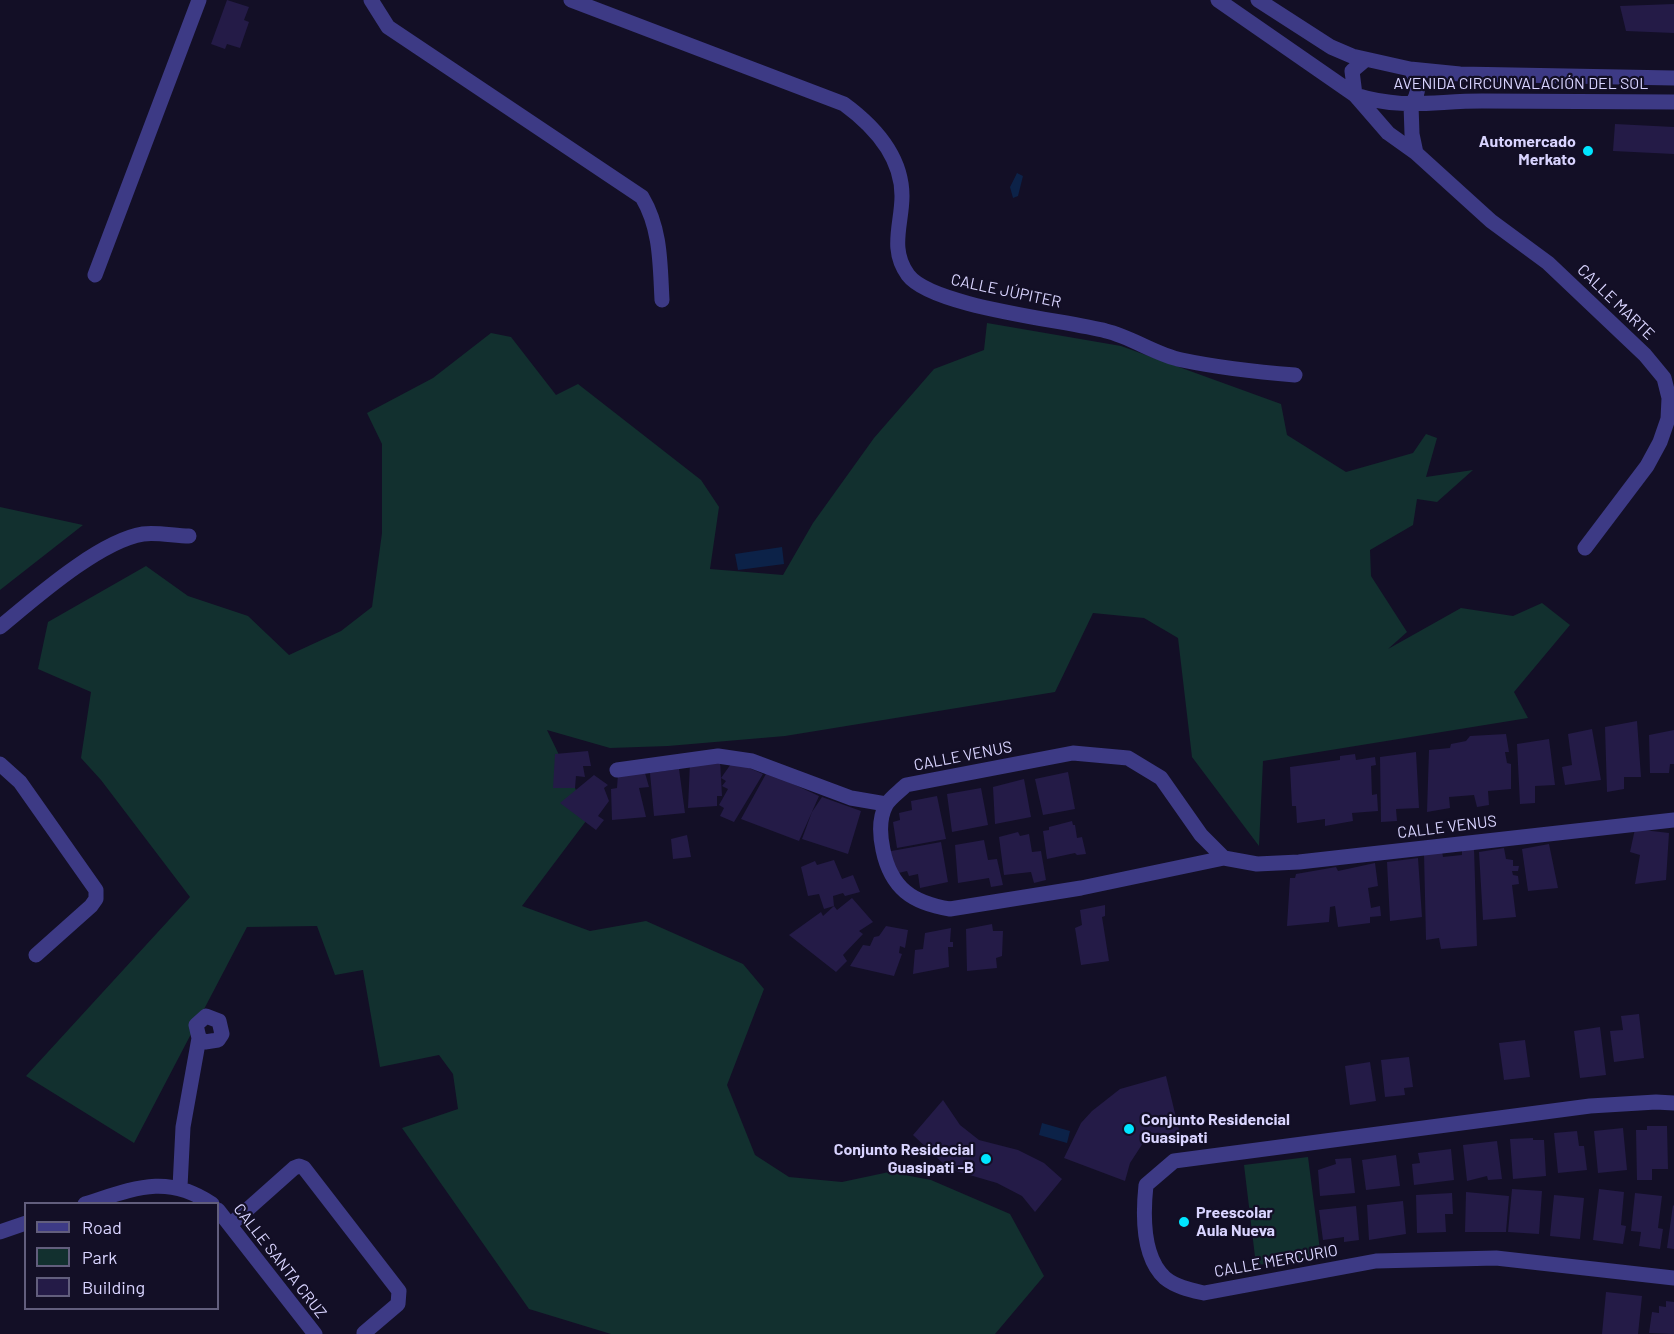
<!DOCTYPE html>
<meta charset="utf-8">
<style>
body{margin:0}
#map{position:relative;width:1674px;height:1334px;overflow:hidden;background:#130f26;font-family:Barlow,sans-serif}
canvas{display:block}
.legend{position:absolute;left:24px;top:1202px;width:195px;height:108px;box-sizing:border-box;background:#130f26;border:2px solid #625e7d;margin:0;padding:8px 10px;list-style:none;font-size:18px;color:#d9d4ff}
.legend li{display:flex;align-items:center;gap:12px;height:30px}
.legend b{width:30px;border:2px solid #625e7d}
</style>
<div id="map">
<canvas width="1674" height="1334"></canvas>
<ul class="legend">
<li><b style="height:8px;background:#3d3a85"></b>Road</li>
<li><b style="height:16px;background:#12302f"></b>Park</li>
<li><b style="height:16px;background:#241b47"></b>Building</li>
</ul>
</div>
<script>
const c = document.querySelector('canvas').getContext('2d');
c.lineJoin = 'round';
function fillPath(path, color) { c.fillStyle = color; c.fill(path, 'evenodd'); }
function strokePath(path, color, width, dash) { c.strokeStyle = color; c.lineWidth = width; c.lineCap = dash ? 'butt' : 'round'; c.setLineDash(dash || []); c.stroke(path); }
function label(font, color, halo, rows, align = 'center') {
  c.font = font + ' Barlow,sans-serif'; c.lineWidth = 4.5; c.setLineDash([]); c.textBaseline = 'middle'; c.strokeStyle = halo; c.fillStyle = color; for (const [text, x, y, turn = 0] of rows) {
    c.save(); c.translate(x, y); c.rotate((+turn || 0) * Math.PI / 180); c.textAlign = isNaN(turn) ? turn : align; if (halo) c.strokeText(text, 0, 0); c.fillText(text, 0, 0); c.restore();
  }
}
fillPath(new Path2D(`
 M987,323L1121,346L1281,404L1287,435L1346,472L1413,453L1426,434L1437,438L1426,477L1473,470L1437,502L1417,499L1413,525L1370,550L1371,576L1407,632L1388,649L1461,608L1513,616L1542,603L1570,625L1514,692L1528,718L1263,761L1259,846L1192,757L1178,638L1144,618L1093,613L1055,692L785,736L668,746L610,748L547,730L589,817L522,906L590,931L646,921L743,964L764,989L727,1085L755,1155L789,1177L842,1182L889,1172L931,1180L1010,1214L1044,1276L995,1334H611L529,1309L402,1128L458,1109L453,1074L439,1055L380,1067L363,970L335,975L317,926L247,927L134,1143L26,1076L190,897L101,780L81,758L91,692L38,669L48,622L146,566L188,596L248,616L289,655L341,631L372,607L382,533V444L367,413L433,378L491,333L511,337L556,395L578,384L701,480L719,507L710,569L783,575L813,523L874,438L934,369L984,350Z
 M0,507L83,525L0,590Z
 M1308,1157L1321,1258L1256,1265L1244,1165Z`), '#12302f');
fillPath(new Path2D(`
 M1017,173L1023,176L1018,196L1013,198L1010,187Z
 M782,547L784,564L738,570L735,554Z
 M1042,1123L1070,1131L1067,1143L1039,1135Z`), '#0c2248');
fillPath(new Path2D(`
 M227,0L249,7L244,20L249,22L240,48L227,44L225,49L211,44Z
 M1674,4V33L1626,31L1620,6Z
 M1615,124L1674,127V154L1613,151Z
 M1637,721L1641,777H1624V789L1607,792L1605,727Z
 M1592,729L1601,780L1565,785L1562,767L1572,765L1568,734Z
 M1674,730V764H1670L1669,773H1650L1649,735Z
 M1506,734L1509,752H1505L1507,763L1511,764V789L1488,791L1489,805L1477,807L1474,795L1449,797L1450,808L1427,812L1429,750L1450,748L1451,744L1466,741L1470,736Z
 M1549,739L1555,785L1535,786V803L1520,804L1517,744Z
 M588,751L591,766H583L585,777L576,776L575,788H553L555,754Z
 M1416,752L1419,808L1396,809L1397,821L1381,822L1380,757Z
 M1355,754L1356,760L1375,757L1376,765L1371,766L1372,795L1377,794L1378,811L1352,813L1353,821L1325,826V819L1297,823L1296,806H1292L1290,767L1340,760V756Z
 M720,760L722,796H717V806L688,808L690,762Z
 M733,761L763,774L734,822L720,816L724,808L719,805L728,789L722,786L726,781L721,778Z
 M679,769L685,813L654,816L650,773Z
 M767,772L819,796L799,841L741,819Z
 M1068,772L1075,809L1043,815L1035,779Z
 M645,773L649,787L639,788L646,817L612,820L611,789L617,788L618,774Z
 M594,775L608,785L604,788L609,801L598,816L604,820L596,830L560,803Z
 M1024,779L1031,817L995,824L993,787Z
 M981,788L988,825L952,832L947,794Z
 M937,796L946,839L897,848L893,822L900,820L899,813L912,810L911,801Z
 M822,797L861,811L848,854L802,839L812,812Z
 M1072,821L1073,825H1075L1077,838L1082,837L1086,854L1077,855L1075,853L1047,859L1043,831L1049,830V827Z
 M1635,829L1669,833L1666,880L1635,884L1640,855L1630,852Z
 M1018,832L1020,836L1029,834L1032,852L1041,851L1046,880L1034,883L1031,872L1004,875L999,837Z
 M687,835L691,857L673,859L671,839Z
 M984,840L988,860L997,859L1003,885L991,887L989,878L958,883L955,845Z
 M941,842L948,882L920,888L918,874L909,876L907,871L890,875L886,852Z
 M1549,844L1558,888L1528,891L1522,849Z
 M1474,848L1477,946L1441,949L1439,938L1426,940L1424,853L1442,851L1443,857L1462,855V849Z
 M1504,848L1506,859L1513,860V866H1519L1518,871H1512L1513,875L1518,876L1519,884L1512,885L1516,917L1483,920L1479,852Z
 M1418,858L1422,917L1390,921L1387,862Z
 M834,860L842,879L853,875L860,892L845,896L843,893L833,896L834,906L837,910L852,898L873,922L859,931L863,934L843,955L847,961L836,972L789,935L821,912L823,916L834,906L824,909L819,894L808,896L801,867L815,861L817,865Z
 M1375,863L1378,886L1368,888L1371,908L1380,906L1381,916L1370,917V923L1338,927L1335,906L1330,907L1329,922L1287,926L1290,878H1295L1296,874L1336,867L1338,871Z
 M1105,905V916L1102,917L1109,961L1081,965L1075,928L1082,925L1080,910Z
 M992,924L993,931H1003L1002,956L996,958L997,968L967,971L966,929Z
 M886,926L908,930L905,948L900,946L899,953L902,954L894,976L850,966L863,945L870,946L874,937L879,936Z
 M951,928L950,942H953V947H948L949,967L913,974L915,950L923,949L925,933Z
 M1639,1014L1644,1058L1614,1062L1610,1031L1623,1030L1621,1016Z
 M1600,1027L1606,1075L1580,1078L1574,1031Z
 M1525,1040L1530,1077L1504,1080L1499,1043Z
 M1409,1057L1413,1087L1404,1088L1405,1095L1385,1097L1381,1060Z
 M1370,1062L1376,1101L1350,1105L1345,1066Z
 M1166,1076L1180,1134L1156,1137L1143,1143L1130,1163L1125,1181L1064,1158L1081,1123L1092,1111L1120,1089Z
 M943,1100L960,1125L979,1140L1018,1150L1044,1163L1062,1179L1035,1212L1022,1196L997,1183L949,1169L913,1135Z
 M1647,1126H1667L1668,1169H1652V1180H1637L1636,1130H1647Z
 M1623,1128L1627,1170L1598,1173L1594,1131Z
 M1577,1131L1579,1146H1584L1587,1170L1558,1173L1554,1133Z
 M1533,1138V1140H1544L1546,1176L1513,1179L1510,1139Z
 M1497,1141L1502,1179L1488,1180L1487,1176L1467,1181L1463,1145Z
 M1451,1149L1454,1180L1414,1185L1412,1164L1420,1163L1418,1153Z
 M1396,1155L1400,1186L1366,1190L1362,1160Z
 M1351,1158L1355,1193L1320,1196L1318,1170L1336,1164L1335,1159Z
 M1512,1189L1542,1191L1539,1234L1508,1232Z
 M1599,1189L1624,1192L1621,1225L1626,1226L1623,1244L1593,1240Z
 M1466,1192L1509,1196L1506,1232H1465Z
 M1452,1193L1453,1214H1445L1446,1232L1417,1233L1416,1195Z
 M1635,1193L1662,1196L1658,1228L1663,1229L1660,1249L1639,1246L1641,1232L1631,1231Z
 M1554,1195L1584,1198L1580,1239L1550,1236Z
 M1403,1201L1406,1234L1369,1240L1367,1205Z
 M1673,1205L1674,1206V1249L1667,1248Z
 M1356,1206L1359,1240L1344,1242V1237L1323,1240L1319,1210Z
 M1606,1292L1642,1296L1638,1334H1602Z
 M1666,1301L1674,1302V1334L1649,1333L1652,1312L1659,1313V1306L1666,1307Z`), '#241b47');
strokePath(new Path2D(`
 M371,0L388,27L642,197C661,229 660,264 662,300
 M571,0L844,104C874,126 902,156 902,196C902,224 889,249 908,275C932,307 1064,320 1106,331C1132,337 1156,355 1182,360C1220,368 1257,372 1295,375
 M1218,0L1355,95C1404,110 1433,101 1482,101C1546,101 1610,102 1674,102
 M1258,0L1331,47L1352,56L1410,69L1460,74L1674,78
 M1365,60L1352,71L1355,95L1388,133L1416,153L1491,221L1548,263L1645,355L1664,378L1669,398L1668,419L1660,442L1647,466L1585,548
 M1410,69C1420,82 1420,92 1411,105
 M1411,105L1412,134L1416,153
 M95,275L199,0
 M0,627C34,599 99,541 143,534C157,532 175,536 189,536
 M0,764L20,782L96,890V899L91,906L36,955
 M617,770L718,756L752,761L851,798L886,804
 M1224,858L1201,835L1161,778L1128,758L1073,753L906,785C900,791 890,798 886,805C879,818 880,836 883,850C891,888 912,903 950,909L1081,888L1224,858L1257,864L1299,862L1674,820
 M1674,1103L1656,1102L1590,1106L1174,1161L1146,1185C1143,1213 1142,1257 1165,1278C1176,1287 1191,1290 1204,1293L1376,1261L1496,1258L1674,1278
 M180,1187L183,1127L199,1038L196,1025L206,1016L219,1021L222,1034L218,1040L205,1042L199,1038
 M85,1204C133,1189 166,1173 212,1204
 M218,1210L315,1334
 M230,1225L294,1168L299,1166L304,1168L399,1291L398,1304L364,1333
 M0,1232L26,1223`), '#3d3a85', 15);
for (const [x, y, r, color] of [
 [1588,151,6,"#00e5ff"],
 [1129,1129,6,"#00e5ff"],
 [986,1159,6,"#00e5ff"],
 [1184,1222,6,"#00e5ff"]
]) { const dot = new Path2D(); dot.arc(x, y, r, 0, 2 * Math.PI); c.fillStyle = color; c.fill(dot); strokePath(dot, '#130f26', 2); }
label('16px', '#d9d4ff', '#130f26', [
 ["AVENIDA CIRCUNVALACIÓN DEL SOL",1521,84],
 ["CALLE JÚPITER",1006,291,12],
 ["CALLE MARTE",1616,302,44],
 ["CALLE VENUS",963,756,-11],
 ["CALLE VENUS",1447,827,-7],
 ["CALLE SANTA CRUZ",280,1261,52],
 ["CALLE MERCURIO",1276,1261,-10]
]);
label('bold 16px', '#d9d4ff', '#130f26', [
 ["Automercado",1576,142],
 ["Merkato",1576,160],
 ["Conjunto Residencial",1141,1120,"left"],
 ["Guasipati",1141,1138,"left"],
 ["Conjunto Residecial",974,1150],
 ["Guasipati -B",974,1168],
 ["Preescolar",1196,1213,"left"],
 ["Aula Nueva",1196,1231,"left"]
], 'right');
</script>
